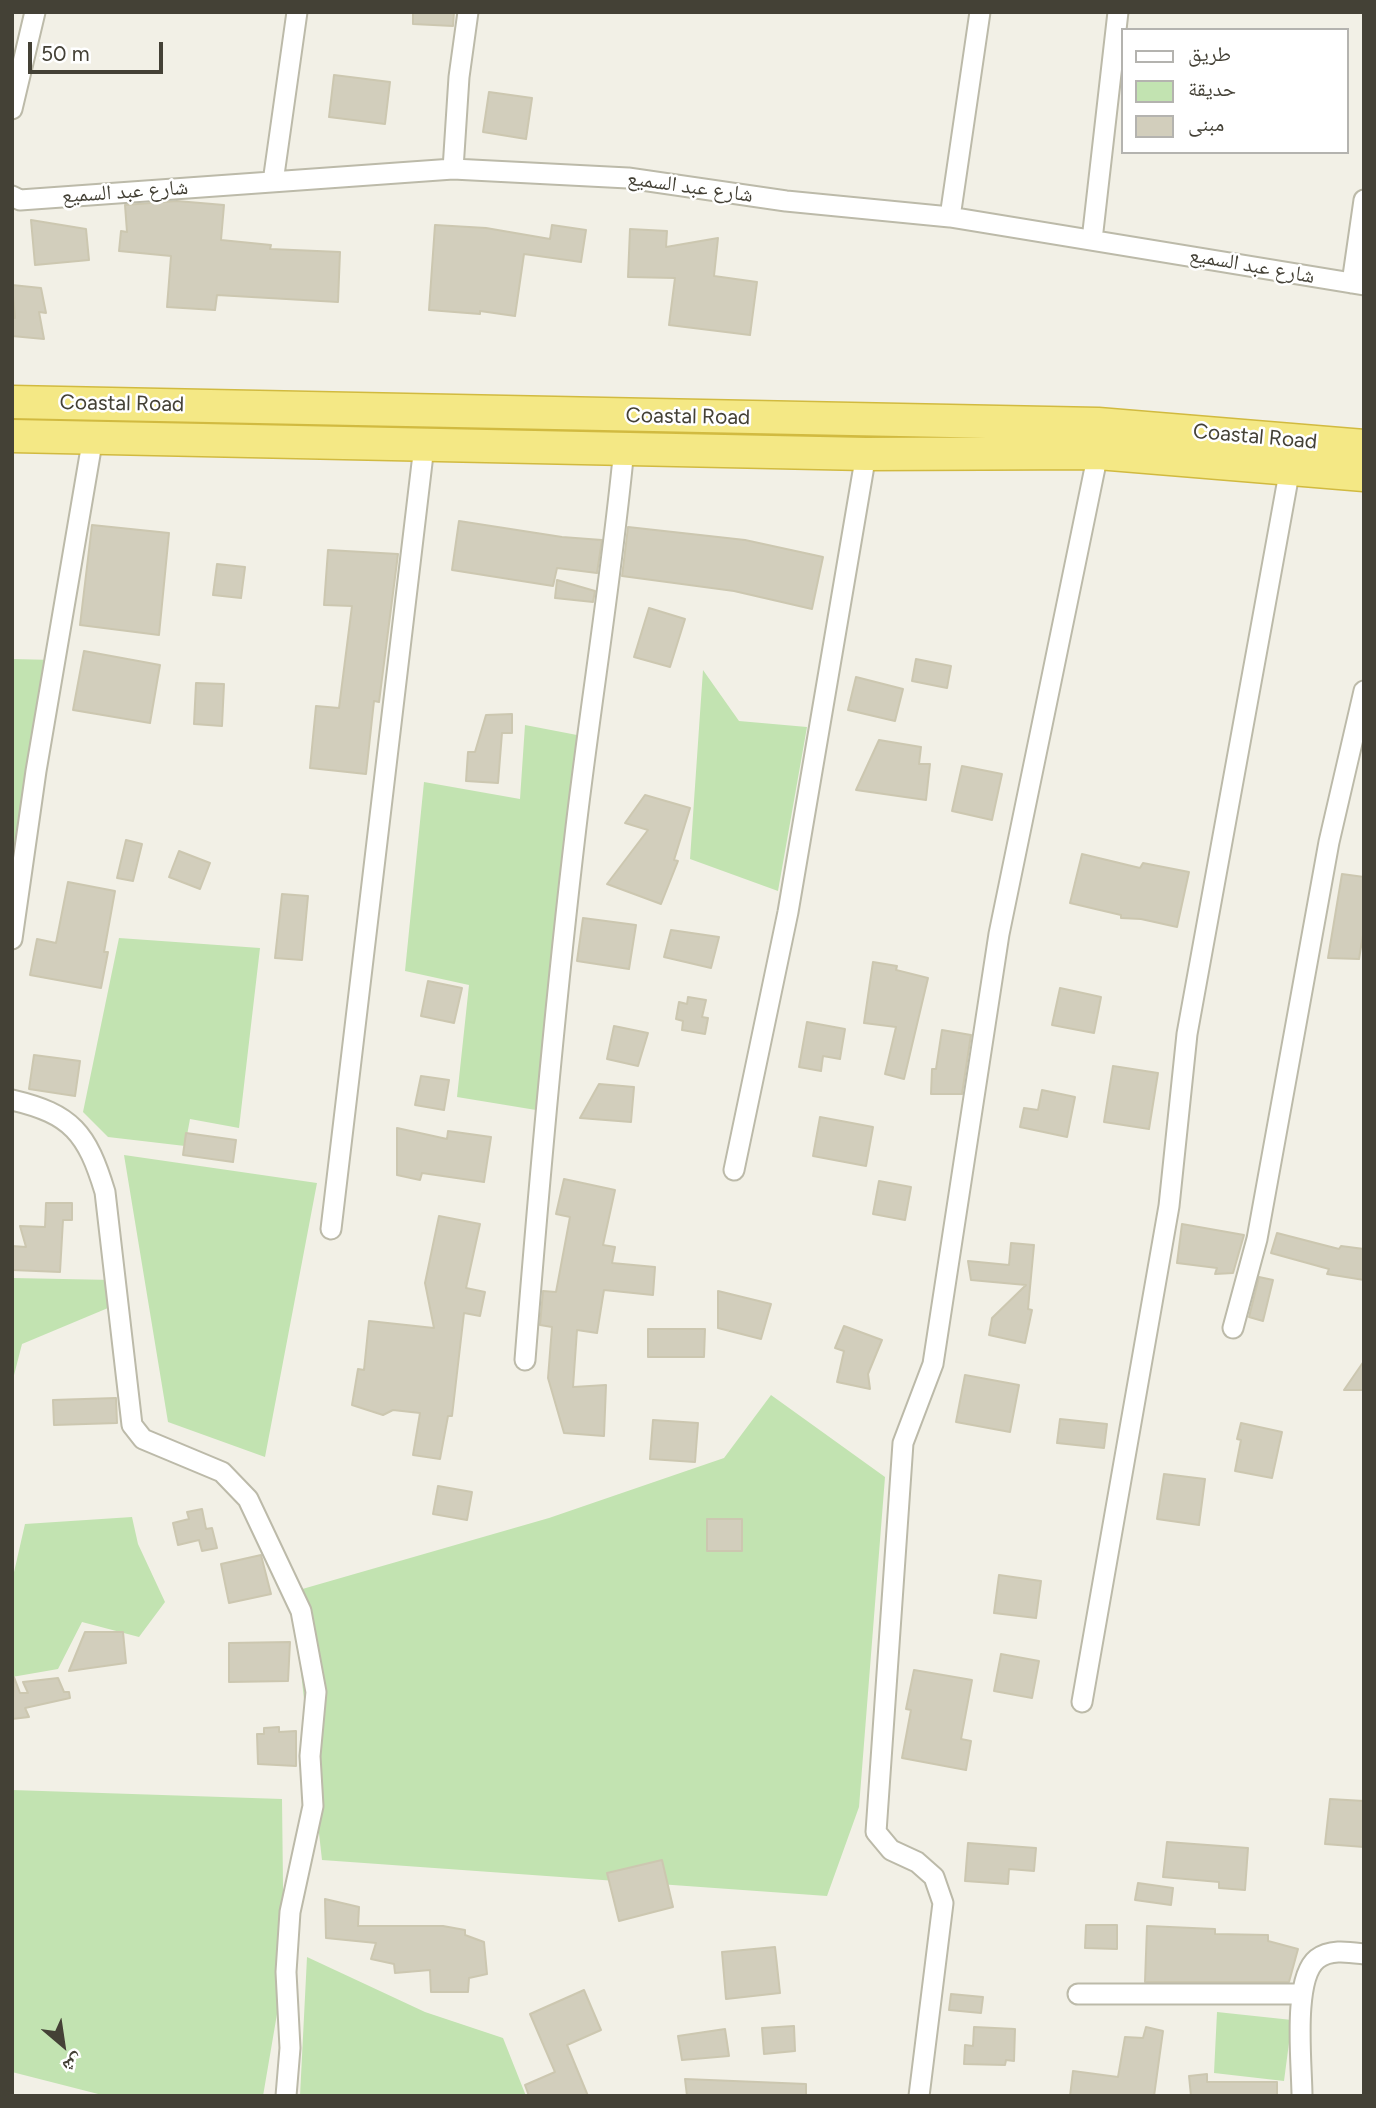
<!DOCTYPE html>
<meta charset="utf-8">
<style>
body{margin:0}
#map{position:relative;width:1376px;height:2108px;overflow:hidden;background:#f2f0e6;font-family:Figtree,"Noto Naskh Arabic",sans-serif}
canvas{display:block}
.frame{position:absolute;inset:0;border:14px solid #444136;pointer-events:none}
.legend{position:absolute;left:1121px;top:28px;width:228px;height:126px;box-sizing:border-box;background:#fff;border:2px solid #b4b3af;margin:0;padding:9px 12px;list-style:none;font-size:21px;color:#444136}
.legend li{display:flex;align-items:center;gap:14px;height:35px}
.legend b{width:35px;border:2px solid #b4b3af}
.north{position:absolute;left:28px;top:2010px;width:70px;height:70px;-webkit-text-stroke:5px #fff;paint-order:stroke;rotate:151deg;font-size:19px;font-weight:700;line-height:28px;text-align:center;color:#444136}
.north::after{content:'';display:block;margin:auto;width:24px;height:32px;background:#444136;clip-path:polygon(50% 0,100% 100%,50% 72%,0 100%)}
.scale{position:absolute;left:28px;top:42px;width:135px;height:32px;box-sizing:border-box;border:4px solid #444136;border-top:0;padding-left:9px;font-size:21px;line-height:24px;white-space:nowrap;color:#444136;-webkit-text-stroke:5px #fff;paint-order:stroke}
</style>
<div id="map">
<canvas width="1376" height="2108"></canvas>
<div class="frame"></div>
<ul class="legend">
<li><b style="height:9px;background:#fff"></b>طريق</li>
<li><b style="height:19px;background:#c2e3b1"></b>حديقة</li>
<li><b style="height:19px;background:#d2cebc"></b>مبنى</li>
</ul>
<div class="north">ش</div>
<div class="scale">50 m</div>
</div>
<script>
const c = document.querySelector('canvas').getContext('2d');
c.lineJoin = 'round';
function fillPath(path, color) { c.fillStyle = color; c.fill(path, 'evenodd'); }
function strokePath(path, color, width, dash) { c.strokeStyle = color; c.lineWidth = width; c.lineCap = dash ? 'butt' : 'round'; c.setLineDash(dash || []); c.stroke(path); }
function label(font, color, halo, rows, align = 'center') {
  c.font = font + ' Figtree,"Noto Naskh Arabic",sans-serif'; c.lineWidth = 5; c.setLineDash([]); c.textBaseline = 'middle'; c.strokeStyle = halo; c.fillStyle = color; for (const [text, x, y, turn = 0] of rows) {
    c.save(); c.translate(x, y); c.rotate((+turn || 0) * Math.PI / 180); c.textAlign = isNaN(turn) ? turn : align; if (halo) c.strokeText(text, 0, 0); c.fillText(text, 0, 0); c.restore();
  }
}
fillPath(new Path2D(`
 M12,659L55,660L12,885Z
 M703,670L739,721L807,727L778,891L690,859Z
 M525,725L577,735L536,1110L457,1097L469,985L405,971L424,782L520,799Z
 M119,938L260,948L239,1128L190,1119L185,1146L108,1137L83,1112Z
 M124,1155L317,1183L265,1457L168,1422Z
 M12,1278L114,1280L108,1308L22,1344L12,1383Z
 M771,1395L885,1477L859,1807L827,1896L322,1860L292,1592L549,1518L724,1458Z
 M132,1517L138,1544L165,1602L139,1637L82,1622L58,1669L12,1677V1581L25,1524Z
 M12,1790L282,1799L284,1973L263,2096H106L12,2072Z
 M307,1957L425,2012L503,2038L526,2096H300Z
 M1217,2012L1292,2020L1284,2081L1214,2073Z`), '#c2e3b1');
const building = new Path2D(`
 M413,12H454L453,26L413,24Z
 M334,75L390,82L385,124L329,117Z
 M489,92L532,98L526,139L483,132Z
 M177,201L224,205L221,240L271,245L270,249L340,252L338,302L217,295L215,310L167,307L171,256L119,251L121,231L127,232L125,205Z
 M31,220L86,229L89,260L35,265Z
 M435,225L486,228L550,239L552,225L586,230L581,262L524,254L515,316L480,311V314L429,310Z
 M630,229L667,231L666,247L718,238L714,276L757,282L750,335L669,325L675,278L628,277Z
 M12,285L41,288L46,313L39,312L44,339L12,336V318H15Z
 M459,521L562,537L602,540L597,573L557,568L553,586L452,570Z
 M92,525L169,533L159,635L80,625Z
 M628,527L745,540L823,557L812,609L734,591L622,576Z
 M328,550L398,554L379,702L374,701L366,774L310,768L316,706L339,708L352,606L324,605Z
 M217,564L245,567L241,598L213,595Z
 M557,580L595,591L593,602L555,598Z
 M649,608L685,619L670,667L634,657Z
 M84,651L160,665L150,723L73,710Z
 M916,659L951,666L947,688L912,681Z
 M856,677L903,689L895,721L848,710Z
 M196,683L224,684L222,726L194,724Z
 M512,714V733H502L498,783L466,781L468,752H475L486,715Z
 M879,740L921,747L919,764H930L926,800L856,790Z
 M962,766L1002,774L992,820L952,811Z
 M645,795L690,808L674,860L678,861L661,904L607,884L648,830L625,823Z
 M126,840L142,844L133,881L117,878Z
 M179,851L210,863L200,889L169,877Z
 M1082,854L1140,868L1143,863L1189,872L1177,927L1141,919L1121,918V915L1070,903Z
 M1342,874L1364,877V929L1359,959L1328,958Z
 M68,882L115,891L104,952H108L101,988L30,975L37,939L56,943Z
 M282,894L308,896L302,960L275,958Z
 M583,918L636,925L629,969L577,961Z
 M671,930L719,937L711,968L664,957Z
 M873,962L897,966L896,970L928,978L904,1079L885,1074L896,1027L864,1023Z
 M428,981L462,988L454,1023L421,1016Z
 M1060,988L1101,997L1094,1033L1052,1025Z
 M688,997L706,1000L702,1017L708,1018L705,1034L682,1030L683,1021L676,1019L679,1002L687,1004Z
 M807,1022L845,1029L840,1059L823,1056L821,1071L799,1067Z
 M614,1026L648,1033L638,1066L607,1059Z
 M942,1030L971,1035L962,1094H931L932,1069H936Z
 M34,1055L80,1061L75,1096L29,1089Z
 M1113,1066L1158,1073L1149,1129L1104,1122Z
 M421,1076L449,1080L444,1110L415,1105Z
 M599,1084L634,1087L631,1122L580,1118Z
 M1042,1090L1075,1097L1067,1137L1020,1127L1024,1108L1038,1110Z
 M820,1117L873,1127L866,1166L813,1156Z
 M397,1128L447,1139L448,1131L491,1137L484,1182L422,1173L420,1180L397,1175Z
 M186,1133L236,1140L233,1162L183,1155Z
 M564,1179L615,1190L603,1245L615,1247L612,1263L655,1267L653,1295L604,1290L597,1333L577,1330L573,1387L606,1385L604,1436L564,1433L548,1378L552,1327L540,1325L543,1291L556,1292L570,1217L556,1214Z
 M879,1181L911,1187L905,1220L873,1214Z
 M46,1203H72V1220H63L60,1272L12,1270V1246L26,1247L20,1226L45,1227Z
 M439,1216L480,1224L466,1288L485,1292L480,1316L464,1313L452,1416H448L440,1459L413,1455L420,1413L393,1410L383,1415L352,1405L358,1369L364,1370L369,1321L434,1328L425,1283Z
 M1182,1224L1244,1235L1233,1273L1215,1274L1217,1268L1177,1263Z
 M1277,1233L1339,1249L1341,1246L1364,1249V1280L1327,1274L1329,1269L1271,1253Z
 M1011,1243L1034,1245L1028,1309L1032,1310L1025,1343L989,1335L992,1318L1026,1285L971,1280L968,1261L1009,1265Z
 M1259,1277L1273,1280L1263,1321L1249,1317Z
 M718,1291L771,1304L761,1339L718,1328Z
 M844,1326L882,1340L868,1374L870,1389L837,1382L844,1351L835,1348Z
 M648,1329H705L704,1357H648Z
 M1364,1361V1390H1344Z
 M965,1375L1019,1385L1010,1432L956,1422Z
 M116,1398L117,1423L54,1425L53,1400Z
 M1060,1419L1107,1424L1104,1448L1057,1443Z
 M653,1420L698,1423L695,1462L650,1459Z
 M1241,1423L1282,1432L1272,1478L1235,1471L1241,1440L1237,1439Z
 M1164,1474L1205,1479L1199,1525L1157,1519Z
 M438,1486L472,1492L467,1520L433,1514Z
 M202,1509L206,1529L212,1528L217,1548L202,1551L199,1540L178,1545L173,1523L189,1519L187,1512Z
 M707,1519H742V1551H707Z
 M261,1555L271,1594L229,1603L221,1564Z
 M999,1575L1041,1581L1036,1618L994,1613Z
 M85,1632H123L126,1663L69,1671Z
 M290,1642L288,1681L229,1682V1643Z
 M1001,1654L1039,1661L1032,1698L994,1691Z
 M914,1670L972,1680L961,1739L971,1741L966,1770L902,1758L911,1710L906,1709Z
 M14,1677L20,1693H28L23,1682L58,1678L64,1692H69L70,1698L25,1708L29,1717L12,1719Z
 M279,1727V1732L296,1731V1766L258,1764L257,1734H264V1728Z
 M1330,1799L1364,1801V1847L1325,1844Z
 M1167,1842L1248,1848L1245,1890L1219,1888V1882L1163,1877Z
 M968,1843L1036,1848L1034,1871L1009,1869L1008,1884L965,1881Z
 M662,1860L673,1907L619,1921L607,1873Z
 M1138,1883L1173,1888L1171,1905L1135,1900Z
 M325,1899L359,1907L358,1926H443L465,1930V1935L484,1942L487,1974L469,1978L468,1992H431L430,1970L395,1973L394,1964L371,1959L376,1943L326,1938Z
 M1086,1925H1117V1949L1085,1948Z
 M1147,1926L1215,1929V1934L1268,1935V1941L1298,1949L1289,1982H1145Z
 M775,1947L780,1993L726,1999L722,1952Z
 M584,1990L601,2030L567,2045L588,2096H529L525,2085L555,2072L530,2014Z
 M951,1994L983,1997L981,2013L949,2010Z
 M794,2026L795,2051L764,2054L762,2028Z
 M974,2027L1015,2029L1014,2061L1006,2060L1005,2065L964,2064L965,2045L973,2046Z
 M1146,2027L1163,2031L1154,2096H1070L1073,2071L1118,2077L1125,2037L1143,2038Z
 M725,2029L729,2056L682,2060L678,2036Z
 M1207,2074V2082H1277V2096H1191L1189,2076Z
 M685,2079L806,2084V2096H687Z`);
fillPath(building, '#d2cebc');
strokePath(building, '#ccc7b0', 2);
const minor = new Path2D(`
 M12,109L35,12
 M453,169L459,77L468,12
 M273,182L297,12
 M12,196L20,200L453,169L628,178L786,201L950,217L1364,285
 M950,217L980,12
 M1092,240L1118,12
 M1352,283L1364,200
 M12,939L36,771L93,437
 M12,1100C72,1114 87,1133 105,1192L132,1425L143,1439L222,1472L248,1499L301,1611L316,1692L310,1756L313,1806L290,1912L286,1972L290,2048L286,2096
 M734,1170L788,912L866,454
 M331,1229L424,446
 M1233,1328L1257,1239L1329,842L1364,691
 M525,1360C539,1182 555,1004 576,827C591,700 612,575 624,448
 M1082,1702L1169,1206L1187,1034L1290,468
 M1078,1994H1302
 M919,2096L943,1903L934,1877L917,1862L891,1850L876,1832L903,1443L933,1364L999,934L1098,453
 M1302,2096C1302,2065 1292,1979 1317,1959C1330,1949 1348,1952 1364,1954`);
const trunk = new Path2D(`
 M12,402L1098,424L1364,446
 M12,436L866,454L1098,453L1364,475`);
strokePath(minor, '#bcbaa9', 23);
strokePath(trunk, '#d1ba40', 35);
strokePath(minor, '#fff', 19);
strokePath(trunk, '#f4e885', 32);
label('21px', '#444136', '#fff', [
 ["شارع عبد السميع",690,187,8],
 ["شارع عبد السميع",125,192,-4],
 ["شارع عبد السميع",1252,266,10],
 ["Coastal Road",122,404,1],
 ["Coastal Road",688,417,1],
 ["Coastal Road",1255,437,5]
]);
</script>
